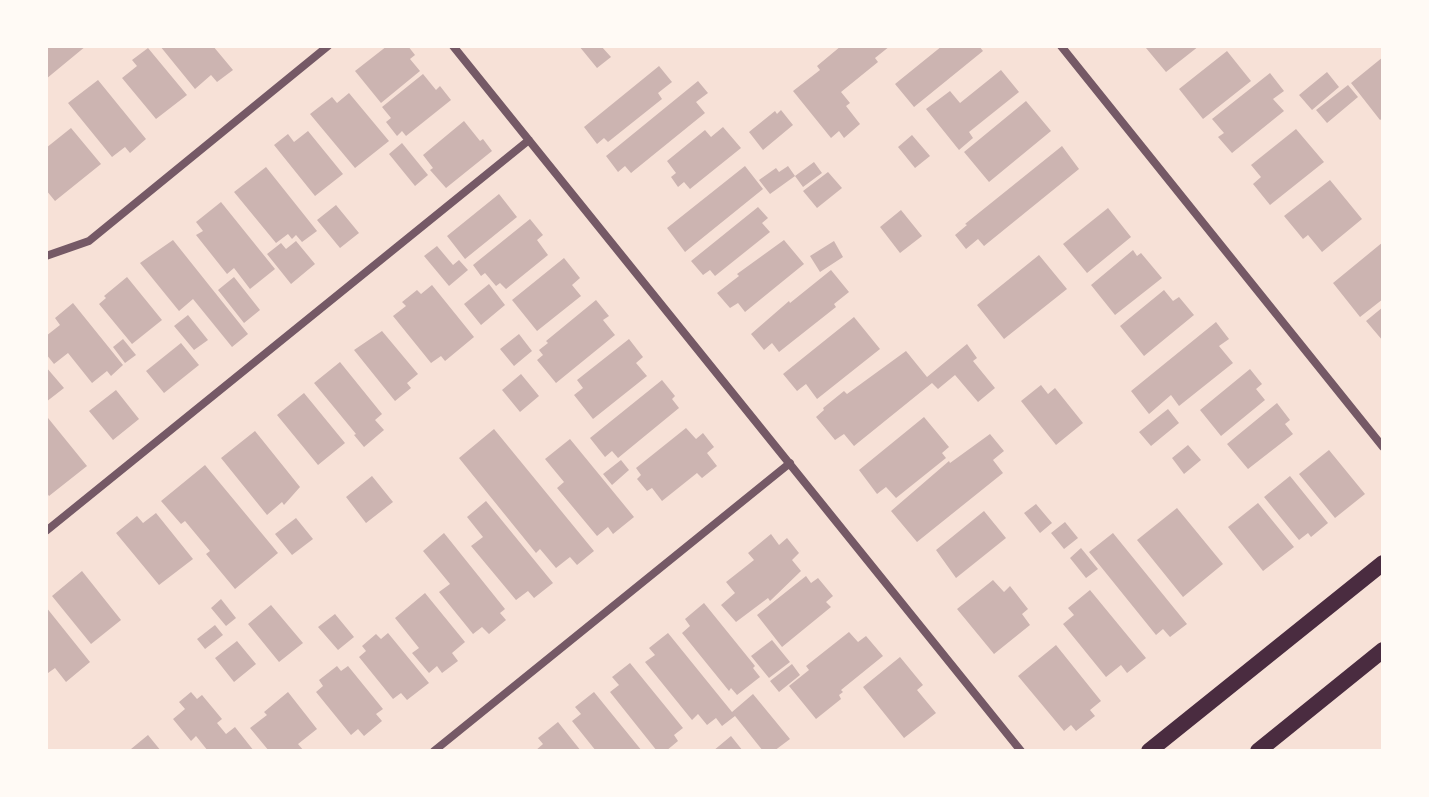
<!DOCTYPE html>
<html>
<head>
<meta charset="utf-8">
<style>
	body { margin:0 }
	#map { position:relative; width:1429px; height:797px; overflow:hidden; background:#f7e1d7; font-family:Cabin,sans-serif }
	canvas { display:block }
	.frame { position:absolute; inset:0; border:48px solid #fffaf5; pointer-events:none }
</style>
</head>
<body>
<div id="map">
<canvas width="1429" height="797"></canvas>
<div class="frame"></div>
</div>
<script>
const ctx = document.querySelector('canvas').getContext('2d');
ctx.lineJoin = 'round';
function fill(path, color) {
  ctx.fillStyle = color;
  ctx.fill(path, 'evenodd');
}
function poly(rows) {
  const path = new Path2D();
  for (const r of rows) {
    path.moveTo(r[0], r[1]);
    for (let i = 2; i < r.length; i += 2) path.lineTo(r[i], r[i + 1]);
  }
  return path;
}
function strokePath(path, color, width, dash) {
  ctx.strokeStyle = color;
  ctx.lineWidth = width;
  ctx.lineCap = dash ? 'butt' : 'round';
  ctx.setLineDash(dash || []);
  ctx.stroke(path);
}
fill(poly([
	[46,46,86,46,46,79],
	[160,46,213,46,233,70,217,82,211,75,195,89],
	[387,46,408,46,415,55,410,59,420,71,381,103,355,71],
	[579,46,601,46,611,57,597,68],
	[841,46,890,46,875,58,878,62,841,92,850,103,846,106,860,124,844,138,839,131,831,138,793,91,820,70,817,66],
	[942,46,979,46,983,51,914,107,895,84],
	[1148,46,1199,46,1166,72,1146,48],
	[148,48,187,95,156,119,122,78,137,66,132,60],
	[1227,51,1251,81,1203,119,1179,89],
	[1383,57,1383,118,1380,120,1351,83],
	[659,66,672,82,658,93,662,99,608,142,604,138,597,144,584,127],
	[1001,70,1019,92,969,132,973,138,959,150,926,109,950,91,960,103],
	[1327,72,1339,87,1312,110,1299,95],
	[1270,73,1284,91,1273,99,1284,111,1232,153,1218,137,1224,133,1212,119],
	[423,74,436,90,440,86,451,100,406,136,402,131,397,136,386,122,391,118,382,107],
	[98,80,146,139,130,153,125,147,112,157,68,103],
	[698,81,708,93,696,102,705,113,631,173,625,166,618,172,606,156],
	[1348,85,1358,97,1327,123,1316,110],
	[349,93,389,141,355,168,310,114,332,97,337,103],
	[1026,101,1051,131,989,182,964,152],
	[781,110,793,125,763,150,749,132,775,111,777,114],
	[464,121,480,141,483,139,492,151,446,188,430,170,433,168,423,155],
	[723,127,741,148,690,189,684,182,678,187,671,177,676,173,667,161,705,130,711,137],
	[71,128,101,164,55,201,46,190,46,148],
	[1296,129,1324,162,1270,205,1253,184,1261,177,1251,165],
	[308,131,343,174,315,196,274,145,288,134,294,142],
	[912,135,930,156,915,168,898,147],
	[402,143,428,175,415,186,389,154],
	[1062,146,1079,169,984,246,978,239,966,249,955,235,967,225,965,224],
	[814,162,822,173,803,187,795,176],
	[745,166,763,189,685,252,667,228],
	[788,166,795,176,770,194,759,180,776,168,779,172],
	[266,167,317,231,302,242,296,235,292,239,288,234,276,243,234,192],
	[828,172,842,188,817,208,803,191],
	[1330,180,1362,219,1322,252,1308,235,1303,239,1284,216],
	[499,194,517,217,465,259,447,236],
	[221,202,275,269,250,289,234,268,227,274,196,235,203,231,196,222],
	[336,205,359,233,340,248,317,220],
	[758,207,768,218,762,223,770,232,715,276,710,270,703,275,691,261],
	[1108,208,1131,237,1087,273,1063,244],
	[901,210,922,236,900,253,880,227],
	[530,219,543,235,537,240,548,255,506,289,500,283,496,286,485,273,481,276,473,265],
	[173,240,248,334,232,347,193,299,179,311,140,263],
	[784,240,804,264,745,312,738,303,730,308,717,293,739,276,737,274],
	[296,241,315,264,291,284,267,254,281,243,286,249],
	[834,241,843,257,820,272,810,256],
	[1383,242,1383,299,1360,317,1333,283],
	[437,246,453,265,459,260,468,270,449,286,424,256],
	[1133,250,1137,256,1141,253,1162,278,1115,315,1091,285],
	[1039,255,1067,289,1004,339,977,305],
	[564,258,580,278,572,285,581,296,537,331,512,300],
	[831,270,849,292,834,304,836,307,779,352,772,343,764,350,751,334,789,301,790,303],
	[127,277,162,320,132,344,99,304,106,298,104,296],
	[234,277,260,310,244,323,218,290],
	[489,284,505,305,481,325,464,304],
	[432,285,474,337,445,361,441,356,431,363,393,316,406,306,402,302,417,290,421,294],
	[1164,290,1173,301,1179,297,1194,315,1144,356,1120,326],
	[596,300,609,316,603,320,615,335,556,383,537,360,543,355,539,350,548,343,546,341],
	[73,303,123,365,111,376,107,371,92,383,68,353,54,364,46,354,46,336,60,325,55,318],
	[1383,307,1383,341,1366,321],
	[188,315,208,340,194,350,174,326],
	[854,317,880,349,817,399,806,384,797,391,783,374],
	[1216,322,1229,339,1219,346,1233,363,1179,406,1171,395,1149,414,1131,391],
	[382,331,418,374,407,383,411,388,395,401,354,350],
	[519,334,532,351,514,366,500,349],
	[123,339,136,355,125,363,113,347],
	[629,339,643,357,636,363,647,376,593,419,574,395,583,388,577,380],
	[181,343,199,365,164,393,146,371],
	[967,344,977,358,973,361,995,388,978,402,955,375,938,389,932,383,854,446,844,434,835,440,816,417,824,410,823,408,844,391,847,394,906,351,927,377],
	[340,362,382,414,375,420,384,430,364,447,354,435,356,434,314,383],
	[46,367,64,388,46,402],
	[1250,369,1262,384,1256,389,1265,400,1221,436,1200,410],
	[521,374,539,396,520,412,502,390],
	[662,380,675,396,672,399,679,408,618,458,612,451,605,457,590,438],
	[1041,385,1048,394,1055,388,1083,423,1056,445,1021,401],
	[116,390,139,419,113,440,89,411],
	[304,393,345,443,318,465,277,415],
	[1277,403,1290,420,1285,424,1293,434,1248,469,1227,444],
	[1168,409,1179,423,1151,446,1139,432],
	[924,417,949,447,942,453,946,458,896,498,886,487,877,494,859,470],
	[48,418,87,466,49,496,46,492,46,420],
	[686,428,696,439,703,433,714,447,707,453,717,466,702,478,697,473,662,501,652,488,647,491,637,479,641,475,636,468],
	[494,429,594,551,577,565,570,557,556,568,540,549,536,553,459,458],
	[255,431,300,487,284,505,282,502,267,515,221,458],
	[990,434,1004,451,993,460,1003,473,917,542,891,511,949,461,950,463],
	[570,439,634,517,613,534,608,527,597,536,557,488,564,482,545,459],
	[1188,445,1201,460,1184,474,1172,458],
	[1329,450,1365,494,1335,518,1299,474],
	[621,460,629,470,612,485,603,474],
	[205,465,278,553,235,589,206,554,210,551,185,521,181,524,161,501],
	[372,476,393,502,366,523,346,497],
	[1290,476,1328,523,1311,537,1308,533,1299,540,1264,497],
	[486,501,553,583,534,598,528,591,516,600,471,546,483,537,467,517],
	[1258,503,1294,547,1263,571,1228,527],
	[1036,504,1052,523,1040,533,1024,513],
	[1177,508,1223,564,1183,597,1137,540],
	[984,511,1006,538,956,578,936,550],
	[156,513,193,559,159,585,116,533,137,516,143,523],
	[296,518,313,539,292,555,275,534],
	[1065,522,1078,538,1064,549,1051,533],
	[444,533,505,609,500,613,506,620,489,634,482,627,473,634,439,592,450,584,423,551],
	[1113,533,1187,624,1170,637,1163,629,1156,635,1089,552],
	[771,534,779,545,787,538,799,553,792,560,801,571,770,601,768,598,736,622,721,605,735,593,726,582,754,560,748,553],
	[1081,548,1098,569,1086,578,1070,558],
	[82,571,121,620,91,644,52,596],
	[806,576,811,583,818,578,833,596,826,602,831,607,782,647,757,615],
	[993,580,1004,592,1010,586,1028,609,1022,614,1030,625,994,654,957,609],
	[1090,590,1146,658,1127,673,1121,665,1106,677,1063,624,1074,615,1068,608],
	[425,593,465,642,452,653,458,661,442,673,437,666,429,673,412,653,419,648,395,618],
	[221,599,236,618,226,626,211,608],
	[704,603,755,666,753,668,760,677,737,695,731,688,729,691,682,633,690,626,685,619],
	[271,605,303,643,279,662,248,624],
	[46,607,90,662,66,682,55,668,48,673,46,671],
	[335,614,354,637,338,650,318,627],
	[215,625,223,635,205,649,197,639],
	[849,632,858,642,866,636,883,656,841,690,843,692,839,695,841,699,816,719,789,686,809,670,806,666],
	[388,633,429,683,407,700,401,693,393,699,359,657,366,651,362,646,376,634,381,639],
	[668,633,732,712,753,694,790,739,774,751,763,751,735,716,722,726,716,718,707,725,698,714,692,720,645,662,655,655,649,648],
	[772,640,790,662,769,678,751,656],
	[237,641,256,664,234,682,215,658],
	[1056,645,1101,701,1090,710,1095,716,1076,731,1071,725,1064,731,1018,676],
	[900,657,923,685,917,690,936,713,904,738,863,687],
	[630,663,683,728,674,735,678,741,666,751,657,751,610,692,619,685,612,677],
	[792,664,800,675,779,692,770,681],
	[337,666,341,671,348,666,383,709,376,714,382,721,364,736,358,729,351,735,316,692,323,686,319,680],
	[191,692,197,699,202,695,222,719,217,723,226,734,235,727,254,751,214,751,212,749,208,751,196,736,191,741,173,719,185,709,179,702],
	[288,692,317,729,298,744,304,751,269,751,250,728,267,715,264,712],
	[594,692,642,751,596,751,572,721,581,714,575,707],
	[558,722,581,751,535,751,543,744,538,738],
	[148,735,161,751,133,751,131,749],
	[731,736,743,751,713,751]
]), '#ccb4b1');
strokePath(poly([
	[453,46,1021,751],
	[1061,46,1383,447],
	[46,256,89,241,328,46],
	[46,531,529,140],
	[434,751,790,463]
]), '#755966', 8);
strokePath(poly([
	[1149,751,1383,563],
	[1258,751,1383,650]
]), '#4a2c40', 16);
</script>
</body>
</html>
